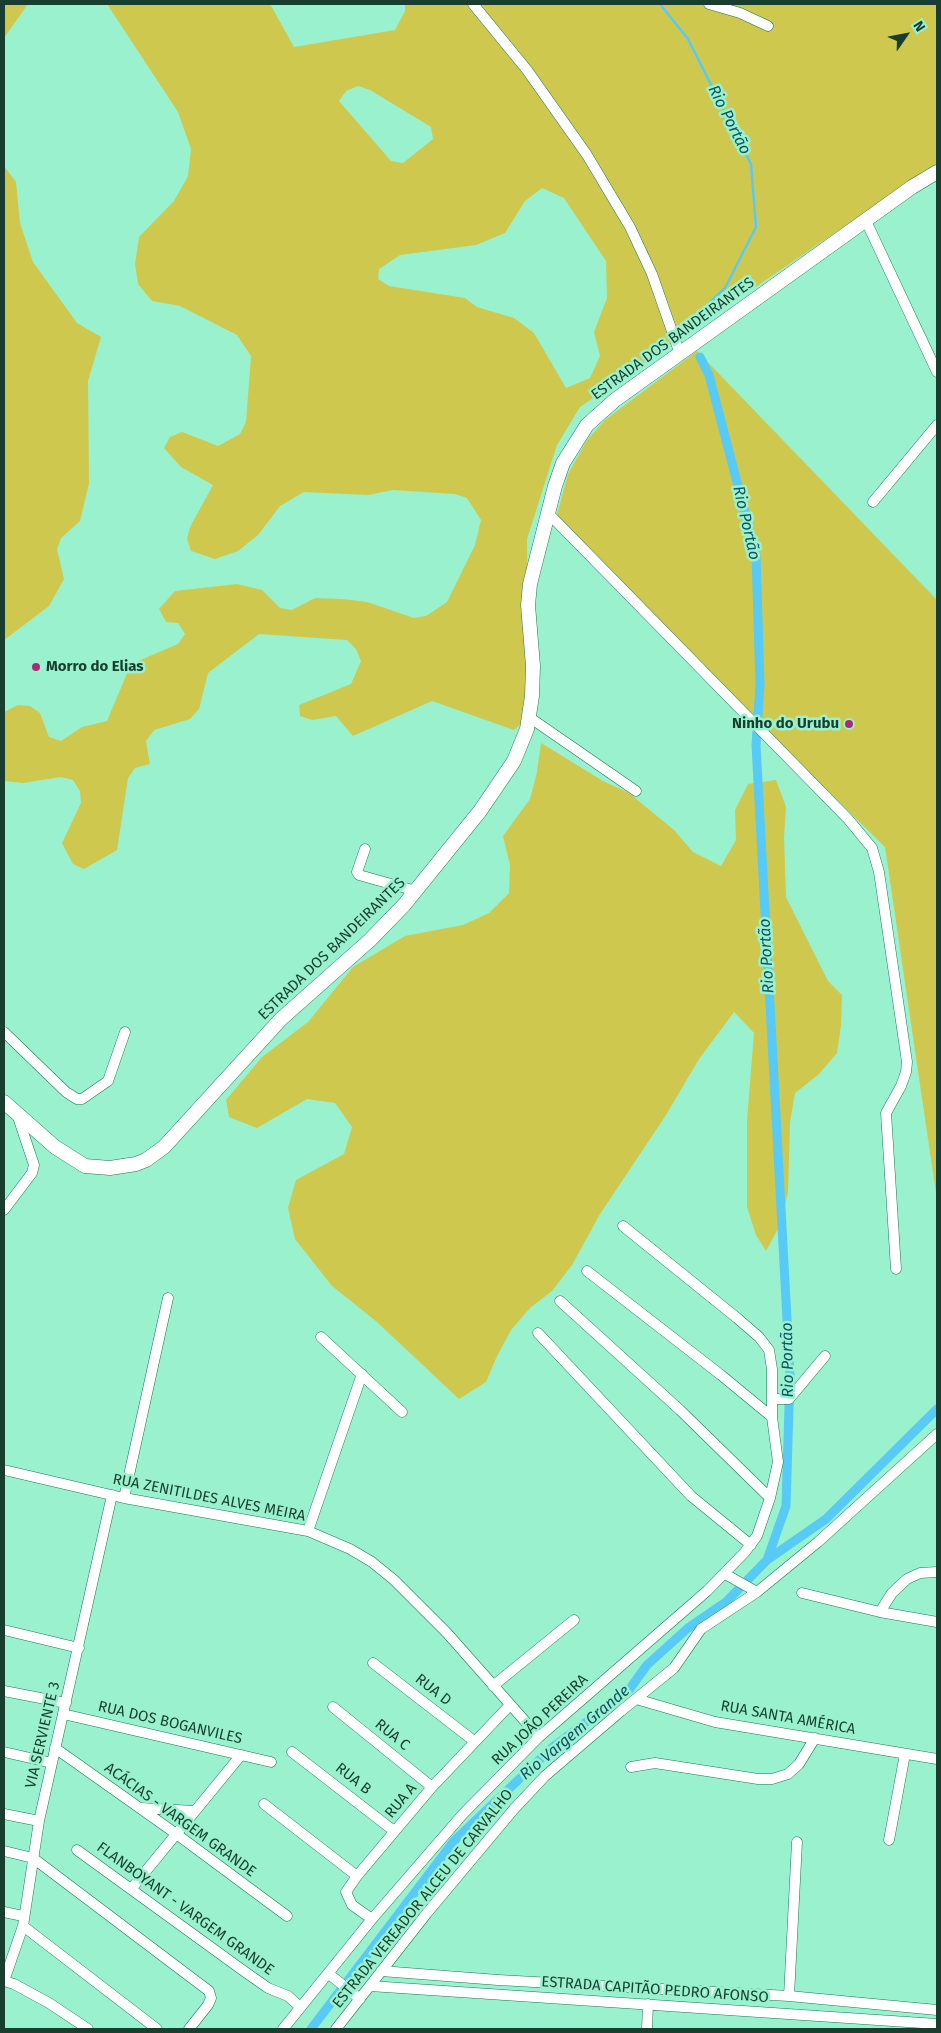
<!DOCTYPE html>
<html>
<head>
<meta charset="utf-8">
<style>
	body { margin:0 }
	#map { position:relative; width:941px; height:2033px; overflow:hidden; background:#99f2cd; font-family:"Fira Sans",sans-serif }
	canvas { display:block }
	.frame { position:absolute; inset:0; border:5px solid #193e30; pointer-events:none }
	.north { position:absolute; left:881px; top:10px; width:50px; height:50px; -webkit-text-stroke:4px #99f2cd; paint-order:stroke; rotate:57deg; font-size:14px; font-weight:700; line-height:20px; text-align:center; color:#193e30 }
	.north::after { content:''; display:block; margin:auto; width:18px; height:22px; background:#193e30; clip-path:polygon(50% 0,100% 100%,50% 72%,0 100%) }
</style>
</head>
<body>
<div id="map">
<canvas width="941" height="2033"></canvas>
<div class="frame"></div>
<div class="north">N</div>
</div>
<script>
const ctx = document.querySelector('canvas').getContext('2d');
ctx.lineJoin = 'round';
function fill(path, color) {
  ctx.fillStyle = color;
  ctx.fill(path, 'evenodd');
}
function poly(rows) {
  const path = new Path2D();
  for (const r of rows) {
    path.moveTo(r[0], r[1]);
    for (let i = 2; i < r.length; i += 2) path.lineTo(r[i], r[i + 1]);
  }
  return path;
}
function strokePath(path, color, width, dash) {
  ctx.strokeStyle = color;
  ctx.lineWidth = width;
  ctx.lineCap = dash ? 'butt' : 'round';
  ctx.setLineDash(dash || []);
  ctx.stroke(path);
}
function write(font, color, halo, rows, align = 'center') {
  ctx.font = font + ' "Fira Sans",sans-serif';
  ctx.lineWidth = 5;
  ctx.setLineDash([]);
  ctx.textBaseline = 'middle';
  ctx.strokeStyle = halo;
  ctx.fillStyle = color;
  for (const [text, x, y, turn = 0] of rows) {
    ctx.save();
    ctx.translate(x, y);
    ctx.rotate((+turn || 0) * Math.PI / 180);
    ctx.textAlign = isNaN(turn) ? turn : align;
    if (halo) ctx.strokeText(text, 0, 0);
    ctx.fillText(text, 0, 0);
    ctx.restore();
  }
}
fill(poly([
	[4,4,28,4,4,38],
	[107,4,270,4,294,47,395,30,405,11,405,4,937,4,937,169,880,202,580,407,557,445,527,539,528,702,525,721,514,730,432,701,353,736,336,716,312,720,300,716,299,705,351,684,361,661,356,649,347,640,259,634,208,673,199,709,190,719,154,730,146,741,150,764,135,768,128,778,117,850,84,869,73,864,62,843,81,803,80,791,73,780,61,777,23,783,4,781,4,712,18,705,30,706,40,713,49,737,61,741,82,727,107,721,131,664,178,644,185,634,178,623,166,622,159,609,175,591,237,584,262,590,280,608,292,610,315,598,342,599,367,602,414,618,426,616,447,602,475,545,481,520,467,498,455,494,393,490,368,495,304,492,280,506,258,535,238,551,215,559,191,551,187,539,190,527,213,485,181,467,164,448,170,437,182,432,218,446,240,434,246,422,251,356,237,335,180,306,152,301,138,284,135,264,139,237,174,201,188,176,191,149,178,112],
	[358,86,370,90,431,127,433,139,403,163,391,161,339,101,346,91],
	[542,188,564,198,606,261,607,298,594,332,600,356,590,378,566,388,534,333,514,318,477,307,465,298,389,286,378,279,379,269,400,255,476,245,505,233,525,201],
	[4,166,16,182,20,223,33,262,77,323,101,337,88,381,89,483,80,521,61,538,57,549,64,579,49,606,4,640],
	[697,351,937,600,937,1200,885,847,555,522,568,474,587,440,605,420],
	[541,743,603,781,629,793,674,830,693,852,721,866,736,840,735,810,748,784,776,780,786,807,784,837,786,897,828,981,842,995,841,1025,837,1053,818,1075,795,1093,790,1122,788,1192,781,1223,766,1251,756,1235,747,1207,747,1120,754,1033,734,1012,699,1059,666,1115,600,1214,572,1265,552,1291,530,1308,511,1330,497,1356,486,1382,459,1399,377,1322,332,1286,295,1239,288,1208,296,1180,344,1154,352,1127,335,1103,307,1099,257,1128,229,1117,226,1100,262,1057,308,1022,353,967,405,936,463,925,489,913,509,893,510,865,503,836,530,799,537,772]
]), '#cfc84e');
strokePath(poly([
	[660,4,688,39,751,164,756,227,725,288,704,308,698,323]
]), '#57caf5', 2.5);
strokePath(poly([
	[700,357,709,375,756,555,760,685,756,745,790,1375,786,1506,767,1560],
	[311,2029,454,1841,554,1746,629,1690,647,1665,688,1628,726,1602,767,1560,826,1519,937,1409]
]), '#57caf5', 9);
const street = poly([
	[473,4,527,70,587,155,630,227,652,274,680,354],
	[709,4,740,13,768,26],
	[866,221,937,372],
	[873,502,937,425],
	[547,512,848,819,872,848,879,872,907,1062,906,1072,901,1086,886,1113,896,1269],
	[529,717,636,791],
	[365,849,357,872,359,875,416,891],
	[4,1032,66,1092,77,1099,82,1099,108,1081,125,1032],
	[4,1210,32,1173,34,1165,17,1114],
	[587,1271,721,1375,772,1417],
	[560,1301,680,1410,770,1498],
	[538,1333,691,1496,751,1545],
	[321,1337,402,1412],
	[772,1399,789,1399,825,1356],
	[4,1470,124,1498,308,1531,350,1549,372,1562,394,1580,447,1633,539,1737],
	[124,1498,168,1298],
	[308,1531,362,1374],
	[725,1574,757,1592],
	[802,1593,880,1612,937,1622],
	[880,1612,892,1593,907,1579,920,1573,937,1572],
	[4,1630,79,1648],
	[373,1663,474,1741],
	[493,1686,574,1620],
	[4,1691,66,1703],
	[636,1699,715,1722,937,1759],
	[333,1707,432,1787],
	[63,1714,271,1762],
	[55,1748,175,1833,287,1916],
	[4,1752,52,1763],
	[292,1752,394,1831],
	[631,1767,655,1763,758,1779,772,1779,788,1774,799,1764,815,1738],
	[264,1804,357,1876],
	[141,1808,194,1811],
	[4,1814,39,1821],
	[889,1840,905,1754],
	[77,1850,241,1969,268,1988,288,1996,300,2007],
	[4,1851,33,1858,209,1991,211,1998,208,2005,189,2029],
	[132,1888,241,1755],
	[4,1912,23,1916],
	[372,1919,352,1905,346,1892,357,1876,432,1787,510,1705],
	[23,1926,157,2029],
	[381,1971,498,1980,789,1996,937,2010],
	[329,1974,360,1999],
	[4,1981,23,1926,39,1821,112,1495],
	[4,1981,14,1984,49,2003,88,2029],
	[370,1986,937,2024],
	[789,1996,797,1842],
	[283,2029,372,1919,463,1814,539,1737,707,1591,745,1552,757,1536,770,1498,778,1462,772,1417,772,1369,769,1350,759,1337,737,1318,623,1226],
	[336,2029,427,1913,514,1809,545,1776,621,1711,674,1668,701,1629,757,1592,818,1542,937,1434],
	[647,2029,648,2004]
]);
const secondary = poly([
	[4,1102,55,1147,85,1166,110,1168,136,1164,146,1160,164,1147,281,1019,370,940,404,905,480,811,514,761,527,729,532,696,533,666,528,605,530,584,555,486,563,463,587,425,615,400,912,187,937,172]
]);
strokePath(street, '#17795a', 11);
strokePath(secondary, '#17795a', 15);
strokePath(street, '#fff', 10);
strokePath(secondary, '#fff', 14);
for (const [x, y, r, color] of [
	[36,667,5,"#a92c7c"],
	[849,724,5,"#a92c7c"]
]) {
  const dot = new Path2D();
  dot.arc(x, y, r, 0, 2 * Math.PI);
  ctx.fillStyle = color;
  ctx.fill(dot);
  strokePath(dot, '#99f2cd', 2);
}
write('15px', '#193e30', '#99f2cd', [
	["ESTRADA DOS BANDEIRANTES",673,339,-36],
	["ESTRADA DOS BANDEIRANTES",332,949,-44],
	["RUA ZENITILDES ALVES MEIRA",209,1498,11],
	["RUA D",433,1690,38],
	["RUA SANTA AMÉRICA",788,1718,10],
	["RUA JOÃO PEREIRA",540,1720,-43],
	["RUA DOS BOGANVILES",170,1723,13],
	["VIA SERVIENTE 3",43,1735,-77],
	["RUA C",392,1735,39],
	["RUA B",353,1779,38],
	["RUA A",401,1801,-50],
	["ACÁCIAS - VARGEM GRANDE",180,1820,36],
	["ESTRADA VEREADOR ALCEU DE CARVALHO",423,1899,-51],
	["FLANBOYANT - VARGEM GRANDE",185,1909,36],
	["ESTRADA CAPITÃO PEDRO AFONSO",655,1990,4]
]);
write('bold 15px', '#193e30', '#99f2cd', [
	["Morro do Elias",46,667],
	["Ninho do Urubu",839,724,"right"]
], 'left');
write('italic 16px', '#105268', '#99f2cd', [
	["Rio Portão",729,120,63],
	["Rio Portão",746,523,77],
	["Rio Portão",767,956,-93],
	["Rio Portão",788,1360,-91],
	["Rio Vargem Grande",575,1733,-40]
]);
</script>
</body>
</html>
